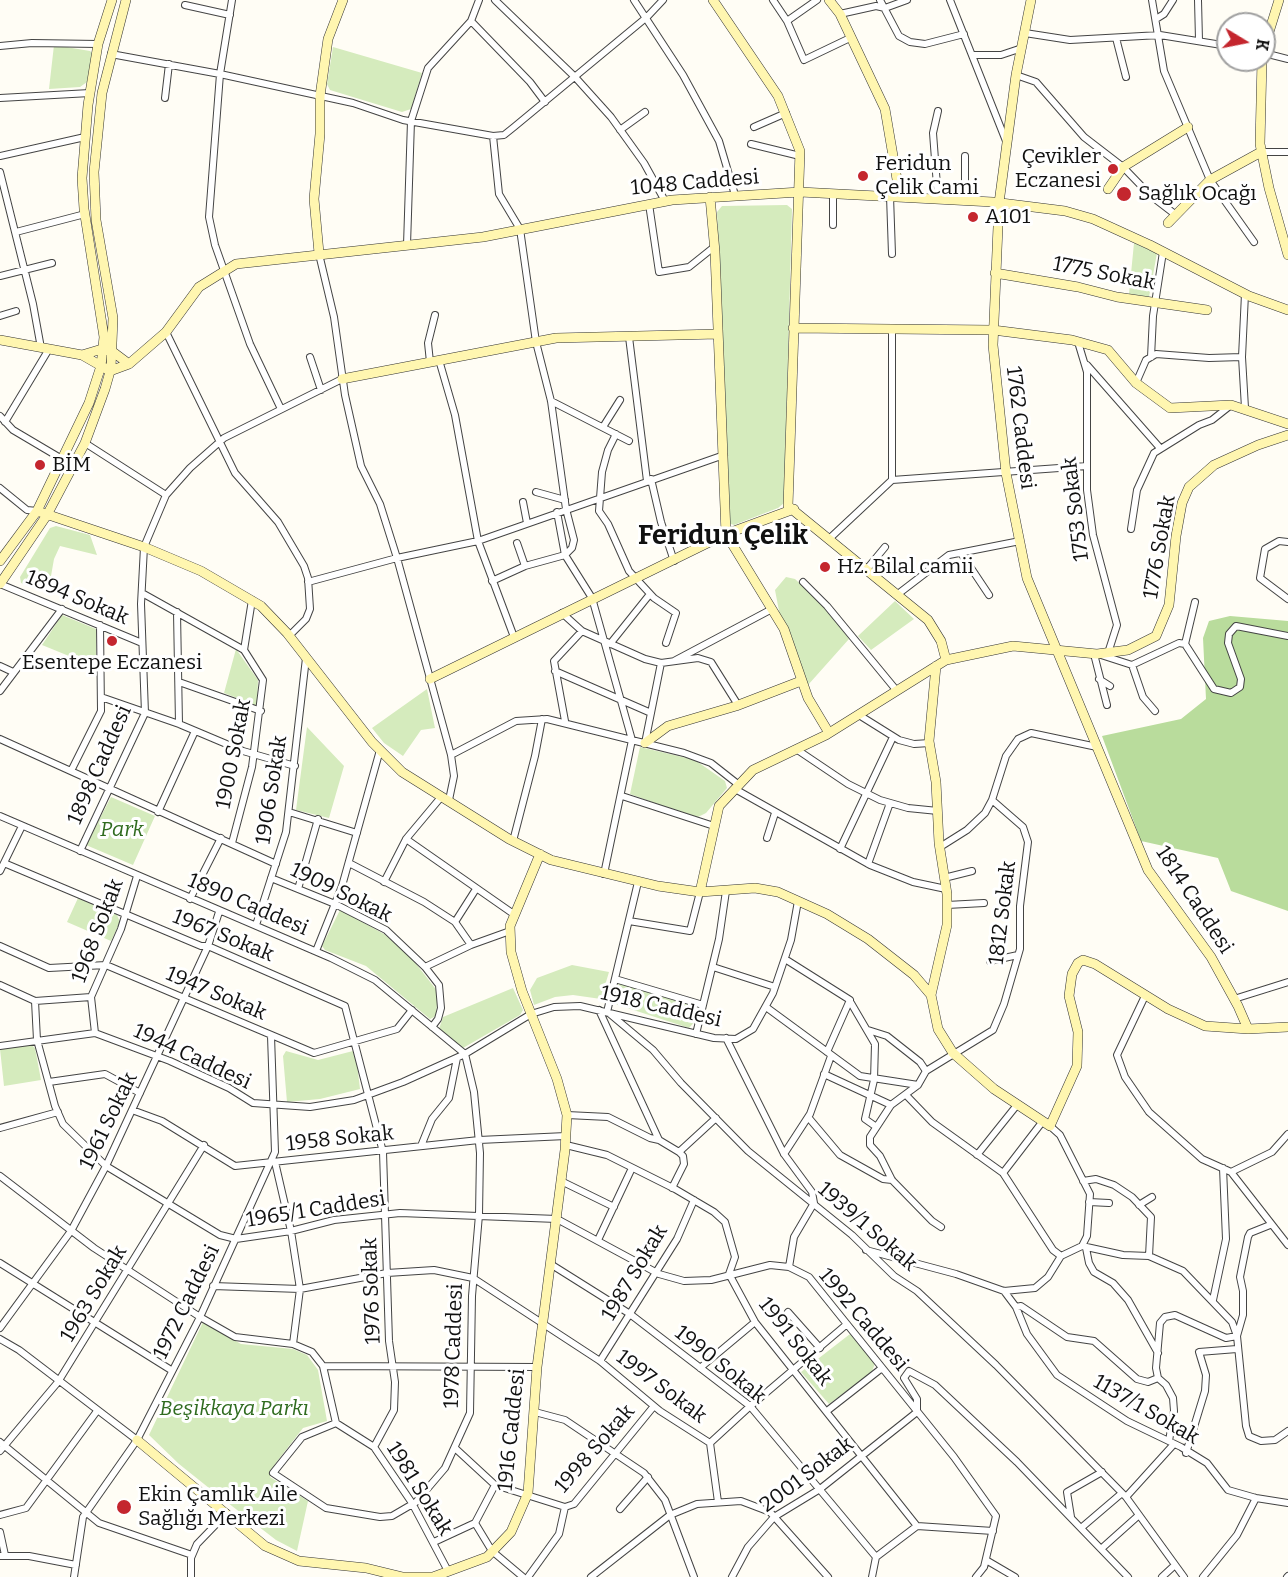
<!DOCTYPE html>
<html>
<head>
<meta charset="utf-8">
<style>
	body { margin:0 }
	#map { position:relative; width:1288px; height:1577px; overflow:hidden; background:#fffdf5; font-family:Bitter,serif }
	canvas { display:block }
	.north { position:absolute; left:1216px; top:12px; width:60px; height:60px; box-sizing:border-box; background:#fff; border:2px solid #a0a0a0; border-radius:50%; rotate:100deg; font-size:16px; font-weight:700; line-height:24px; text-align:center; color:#111 }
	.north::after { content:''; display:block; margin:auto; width:21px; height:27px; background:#c4262e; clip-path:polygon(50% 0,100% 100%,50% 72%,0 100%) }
</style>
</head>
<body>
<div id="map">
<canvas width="1288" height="1577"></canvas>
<div class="north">K</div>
</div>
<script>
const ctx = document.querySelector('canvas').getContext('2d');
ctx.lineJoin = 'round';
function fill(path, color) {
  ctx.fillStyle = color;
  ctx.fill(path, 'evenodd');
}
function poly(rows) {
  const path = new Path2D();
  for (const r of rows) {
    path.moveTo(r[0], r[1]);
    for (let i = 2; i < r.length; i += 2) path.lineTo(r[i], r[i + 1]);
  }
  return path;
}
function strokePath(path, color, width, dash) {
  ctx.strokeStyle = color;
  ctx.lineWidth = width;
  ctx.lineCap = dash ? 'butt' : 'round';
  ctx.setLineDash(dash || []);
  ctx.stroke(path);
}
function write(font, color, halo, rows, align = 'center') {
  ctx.font = font + ' Bitter,serif';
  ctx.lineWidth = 6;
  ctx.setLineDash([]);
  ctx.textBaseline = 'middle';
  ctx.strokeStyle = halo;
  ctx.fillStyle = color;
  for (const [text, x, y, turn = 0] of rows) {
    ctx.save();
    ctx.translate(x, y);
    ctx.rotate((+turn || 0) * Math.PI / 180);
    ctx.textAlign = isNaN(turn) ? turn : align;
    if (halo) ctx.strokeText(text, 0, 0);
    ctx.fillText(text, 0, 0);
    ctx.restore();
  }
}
fill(poly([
	[54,45,90,51,93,54,87,82,80,87,49,89],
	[333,47,422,73,411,109,402,112,330,90,327,84],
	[787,205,792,209,784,503,778,508,734,525,728,523,717,212,722,206],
	[1134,243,1157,253,1149,297,1129,294],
	[56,526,90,535,97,555,60,546,54,559,48,593,21,583,20,577,50,528],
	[786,577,795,579,825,607,849,639,808,685,800,670,779,611,775,590],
	[895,601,914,619,871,650,858,636],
	[62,615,96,629,96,667,42,645],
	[236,649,258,680,257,706,224,693],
	[427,689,435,728,421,730,403,756,384,743,372,728],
	[307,727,344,766,329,818,296,810],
	[640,747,695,760,725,781,727,788,706,813,696,818,630,794],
	[111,797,155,816,133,865,86,845],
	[78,898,117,915,120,922,111,941,67,922],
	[340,910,384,934,410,956,438,992,436,1016,430,1019,366,966,325,950,322,946],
	[572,965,609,972,601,999,573,995,555,997,534,1005,530,990,537,978],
	[621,983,692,1006,699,1012,698,1018,689,1028,615,1004,613,1000,617,985],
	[513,988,523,1010,520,1015,463,1048,439,1029,443,1017],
	[31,1045,35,1048,41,1080,4,1086,0,1049],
	[286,1051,318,1060,353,1051,356,1055,360,1089,320,1099,287,1102,283,1056],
	[203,1322,241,1344,293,1349,307,1355,318,1370,327,1421,303,1428,275,1464,270,1477,308,1501,297,1551,276,1540,219,1496,179,1464,149,1435],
	[850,1334,875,1363,872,1372,829,1404,801,1372]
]), '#d5ebbd');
fill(poly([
	[1230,616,1288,621,1288,911,1231,891,1218,858,1141,841,1102,736,1181,719,1206,699,1203,638,1209,621]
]), '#b9dc9c');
const street = poly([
	[232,0,220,74,209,217,215,245,250,344,281,409],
	[495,0,575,77,611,117,644,163,665,201],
	[634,0,683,75,719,141,735,195],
	[773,0,787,21,804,60,850,38],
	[880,0,899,36,910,42,925,44,964,34],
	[950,0,1006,141],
	[1152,0,1164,71,1210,180,1254,242],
	[1198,0,1199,40],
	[185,5,230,15],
	[840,14,876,6,885,8,907,0],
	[1156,19,1164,14,1173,0],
	[471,21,530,82,545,102],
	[787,21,817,0],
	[1025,33,1070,40,1160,35,1228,46],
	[1116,38,1126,77],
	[0,46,32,43,98,44],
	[1264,53,1288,59],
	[111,54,220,74,353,103,403,120,493,136,504,135,514,127,647,17,663,0],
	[973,55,1001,55,1022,48],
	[1016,75,1036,82,1084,137,1123,167,1150,195,1176,215],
	[0,98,90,93],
	[165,98,169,64],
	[938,111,933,133,938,199],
	[754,127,786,113],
	[620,130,645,112],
	[751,144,800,156],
	[1261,152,1288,152],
	[0,156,85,137],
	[965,156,965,201],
	[0,172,33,304,41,348],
	[833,193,833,225],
	[890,196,892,254],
	[649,204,659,272,689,267,714,247],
	[16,232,85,214],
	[407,245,411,121,428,68,471,21,479,0],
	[319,254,334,317,345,395,361,466,380,504,397,558,451,755,454,776,449,800],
	[0,276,52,263],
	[1245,294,1242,357,1245,408],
	[0,316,16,311],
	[166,332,235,473,278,522,304,566,308,578,310,609,306,619,289,636],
	[629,337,647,481],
	[1078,342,1087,372,1087,490,1093,535,1117,625,1108,653],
	[310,357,321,390],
	[1151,357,1153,316,1163,252],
	[439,360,455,415,478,541,514,637],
	[430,362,428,343,435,315],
	[1087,365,1160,448],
	[1136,383,1146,360,1156,354,1209,358,1242,357],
	[551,401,629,441],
	[0,416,13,430,62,459],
	[5,422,49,349],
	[603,427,620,400],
	[616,434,608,450,602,472,599,511,608,524,629,571,654,598,676,613,666,643],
	[85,443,166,495],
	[651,479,661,522,674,561],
	[892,480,892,329],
	[0,488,27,510,37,511],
	[536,492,565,500],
	[523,502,527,523],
	[557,512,565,555,592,598,632,740,604,874],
	[1131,529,1137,490,1154,453,1199,425,1212,420,1231,405],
	[829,539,892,480,1087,466],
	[1288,542,1279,541,1265,549,1260,578,1288,599],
	[517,543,525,566],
	[961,553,989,595],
	[866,570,885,547],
	[492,581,525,566,565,555,572,548,574,540,566,509,551,401,536,342,520,229,499,194,493,136],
	[308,582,397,558,478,541,724,455],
	[803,582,827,606,897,691],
	[0,584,142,643],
	[142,593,244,650,263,680,252,767,232,843],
	[898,594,949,555,1020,541],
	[177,612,179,724],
	[562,613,582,631,645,659,661,663,698,658,711,662,738,705],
	[610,644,650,594],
	[1185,644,1195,602],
	[244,650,252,600],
	[1094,654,1107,705],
	[1101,655,1132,665,1179,643,1185,644,1214,689,1231,693,1240,687,1241,679,1228,643,1229,634,1236,626,1288,636],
	[674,661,772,609],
	[1132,665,1143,697,1155,711],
	[0,666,13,672],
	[555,671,651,713],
	[1099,679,1110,686],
	[179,682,261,711],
	[0,691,62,609],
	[101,697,179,724,243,751,295,766],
	[859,715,899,740,914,744,930,743],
	[565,721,554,661,582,631],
	[0,739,276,864],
	[645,743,661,663],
	[796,749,848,784,880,800,908,808,938,811],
	[451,755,516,721,547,719,684,753,711,763,739,785],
	[72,769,101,711,100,625],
	[735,789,870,865,913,882,946,889],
	[622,796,714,826],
	[158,812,195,731],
	[289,812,357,833],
	[0,816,331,958,375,980,465,1054,474,1092,480,1153,479,1215,472,1296,470,1413,445,1468,416,1502,392,1516,380,1517,326,1508,273,1473,302,1437,336,1423],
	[767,838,775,813],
	[406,839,515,915],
	[513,841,535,756,542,719],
	[940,847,967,830,985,813,992,800,1006,756,1018,739,1031,733,1097,747],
	[840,849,893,737],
	[80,851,145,713,141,604,144,547,166,495,190,468,224,438,342,379],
	[4,863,201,946,208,946,345,1006,383,1152,389,1341,395,1382,394,1410,374,1447],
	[349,863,424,902,455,922,471,945],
	[868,864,890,803],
	[0,871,22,826],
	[271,878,335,904,386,930,425,967,439,985,441,1008,438,1019,432,1027],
	[944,878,972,871],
	[384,882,406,839,442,796],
	[298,889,318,819],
	[190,899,221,838],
	[947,905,984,903],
	[629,921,690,931,700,892],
	[455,922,476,889],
	[256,925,286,832,306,658],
	[0,946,49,968,106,965,314,1053,397,1029,412,1010],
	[316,951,342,886,380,750],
	[785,959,850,1000,827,1052],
	[990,961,1018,955],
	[425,967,471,945,510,931],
	[713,967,775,987],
	[615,979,703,1005],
	[0,985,35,1001,91,997],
	[1145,996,1117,1055,1125,1077,1149,1112,1202,1159,1231,1172,1272,1152,1288,1134],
	[1234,999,1288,982],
	[35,1001,37,1040,55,1106,63,1124,106,1166,220,1235,236,1239,291,1231,334,1220,400,1213,557,1219,659,1274,684,1281,711,1280,770,1265,789,1267,809,1277,954,1457,996,1516,984,1567,976,1577],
	[851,1003,875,1044,874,1080,865,1119,875,1126],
	[766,1007,860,1076,918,1085],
	[599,1010,659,1140],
	[607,1012,638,882],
	[610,1014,653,1050,681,1083,748,1151,852,1235,894,1276,917,1291,996,1365,1126,1497,1184,1577],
	[868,1030,887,1036,920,1062,926,1071],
	[95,1033,91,997,121,929,137,876],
	[696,1034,719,939,726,891],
	[726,1038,784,1154,812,1192,814,1203,794,1237,789,1267],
	[0,1046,95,1033,170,1061,229,1088,253,1103,310,1107,354,1100,403,1082,465,1054,531,1014,554,1007,580,1006,714,1038,736,1039,753,1029,773,993,791,940,798,901],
	[824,1074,891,1105],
	[49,1082,105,1074,140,1093],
	[906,1095,932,1122,1003,1173,1053,1250,1061,1256],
	[132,1110,162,1121,235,1166,479,1140,566,1136],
	[567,1115,608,1117,650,1138,659,1140,679,1152,683,1156,684,1164,672,1188],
	[808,1117,840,1155,883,1179,892,1180],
	[0,1128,58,1112],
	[566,1145,607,1155,675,1189,714,1212,725,1222,735,1257,729,1274,755,1322,917,1526],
	[421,1146,432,1119,449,1098,457,1058],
	[679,1152,716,1118],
	[784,1154,810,1114,831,1056],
	[977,1155,1017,1105],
	[275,1162,291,1231,300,1289,293,1344],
	[1231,1172,1288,1245],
	[1003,1173,1043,1121],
	[0,1176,94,1248,200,1317,235,1337,293,1344,312,1352,323,1366,336,1423,374,1447,412,1503,448,1571],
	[561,1181,614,1207],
	[1083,1181,1096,1179,1114,1185,1132,1197,1151,1217,1149,1256],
	[1089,1202,1109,1203],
	[1139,1205,1152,1197],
	[941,1227,932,1221,892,1180,880,1156,870,1145,870,1137,891,1105,918,1085,926,1071,993,1030,1004,1004,1020,949,1020,906,1028,842,1023,827,992,800],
	[598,1240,632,1168],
	[1082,1246,1123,1255,1149,1256,1183,1271,1232,1322,1237,1336,1246,1426,1249,1436,1261,1441,1275,1440,1288,1431],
	[1086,1248,1089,1263,1094,1272,1113,1283,1128,1300,1158,1353],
	[866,1250,956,1274,1004,1291,1035,1288,1048,1277,1061,1256,1082,1246,1087,1236,1090,1194,1060,1135,1050,1126],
	[0,1263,171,1370],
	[552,1265,630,1314,750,1406,876,1557],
	[213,1286,300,1289,387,1273,434,1270,473,1278,600,1361,660,1411,710,1443,718,1502],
	[1004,1291,1016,1307,1021,1306,1067,1337,1094,1341,1137,1379,1148,1382,1158,1378],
	[1213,1300,1226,1239,1223,1168],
	[1016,1307,1027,1334,1057,1375,1127,1421,1181,1447,1207,1463,1228,1490,1256,1498,1288,1503],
	[788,1312,820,1348],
	[0,1328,71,1231,106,1166,208,946,219,912],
	[1237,1336,1243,1315,1243,1291,1240,1277,1248,1237,1250,1233,1270,1225],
	[0,1339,19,1350,137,1440],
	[600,1361,677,1239,694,1200],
	[323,1366,537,1367],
	[700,1368,755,1322],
	[827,1411,882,1368],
	[535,1412,565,1420,644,1473,665,1500,694,1577],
	[1169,1441,1174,1411,1173,1398,1166,1385,1158,1378,1156,1368,1160,1323,1165,1317,1175,1315,1226,1338,1237,1336],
	[0,1442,99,1523,192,1555],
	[710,1443,747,1409,847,1324],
	[456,1449,495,1485,565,1507],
	[0,1451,58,1382,204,1145],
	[1186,1453,1205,1391,1206,1375,1199,1352,1237,1349],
	[1126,1497,1174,1444],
	[565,1507,574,1504,654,1406],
	[620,1509,648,1477],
	[0,1515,26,1508,97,1411],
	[1071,1517,1067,1492,1102,1472],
	[475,1523,492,1551,523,1577],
	[1081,1528,1122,1493],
	[0,1532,5,1555],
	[434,1542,475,1523,495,1485],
	[1101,1549,1139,1515],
	[0,1556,29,1556,76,1565],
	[876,1557,917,1526,993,1531],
	[986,1560,1015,1577],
	[74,1577,83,1517,137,1440,200,1317,275,1152,271,1036],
	[191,1577,191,1558,197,1544,227,1513],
	[528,1577,559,1534,565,1507],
	[591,1577,670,1515,697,1504,741,1501,770,1512,828,1577],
	[732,1577,748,1547,774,1517,820,1489,917,1412,917,1399,904,1378,909,1371,935,1385,1017,1462,1128,1577],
	[872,1577,876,1557],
	[1162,1577,1175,1565],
	[1203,1577,1237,1535,1256,1498],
	[1287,1577,1288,1576]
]);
const secondary = poly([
	[713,0,778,96,800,151,788,506,928,620,941,641,946,660],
	[829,0,840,14,885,109,900,197],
	[1031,0,1016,75,999,203,993,345,1006,473,1027,578,1148,870,1211,957,1238,1006,1248,1029],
	[1264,48,1279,0],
	[1262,60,1260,144,1269,188,1288,255],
	[1108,189,1123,167,1188,127],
	[710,197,715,252,726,534,784,629,808,698,829,733],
	[1168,223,1210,180,1261,152],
	[319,253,314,199,320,134,320,96,328,39,343,0],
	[995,273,1078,287,1117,297,1207,310],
	[793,328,993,330,1072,340,1108,350,1136,383,1170,408,1231,405,1288,424],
	[0,340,82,355,110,371,129,364,166,332,199,287,236,264,483,237,672,200,800,192,993,202,1065,211,1093,219,1150,245,1249,296,1288,310],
	[82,355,102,349,113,352,129,364],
	[342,379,556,338,718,334],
	[37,511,144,547,201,571,261,606,287,633,372,742,402,772,509,839,551,860,658,886,700,892,755,888,778,892,827,914,868,939,914,975,931,995,938,1029,953,1053,994,1089,1050,1126,1077,1066,1078,1032,1069,996,1072,974,1078,963,1083,960,1095,964,1168,1009,1205,1026,1248,1029,1288,1027],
	[0,561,37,511,89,403,101,366,104,337,84,209,82,178,88,105,98,44,112,0],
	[0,584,47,515,85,443,105,389,111,368,113,318,96,220,94,172,102,93,126,0],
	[430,679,726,534,794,509],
	[645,743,668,726,736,706,801,681],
	[700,892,719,806,753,770,826,735,946,660,1013,646,1097,654,1128,650,1156,636,1169,605,1176,536,1182,503,1189,487,1214,465,1258,445,1288,435],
	[931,995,947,925,947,894,939,843,936,782,929,741,936,666],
	[137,1440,265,1546,299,1561,366,1568,403,1577,433,1577,487,1557,511,1532,528,1493,537,1367,565,1150,567,1115,557,1079,522,991,511,952,510,926,540,854]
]);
strokePath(street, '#444', 8);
strokePath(secondary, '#333', 10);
strokePath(street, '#fff', 6);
strokePath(secondary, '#fff6b0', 9);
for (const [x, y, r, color] of [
	[1113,169,6,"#c4262e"],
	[863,176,6,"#c4262e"],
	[1124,194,8,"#c4262e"],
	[973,217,6,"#c4262e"],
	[40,465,6,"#c4262e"],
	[825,567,6,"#c4262e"],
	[112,641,6,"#c4262e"],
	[124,1507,8,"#c4262e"]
]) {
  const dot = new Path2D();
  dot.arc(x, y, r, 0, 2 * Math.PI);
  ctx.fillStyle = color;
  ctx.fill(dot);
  strokePath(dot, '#fff', 2);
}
write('21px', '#111', '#fff', [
	["Çevikler",1101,157,"right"],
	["Eczanesi",1101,181,"right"],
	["Feridun",875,164],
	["Çelik Cami",875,188],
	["Sağlık Ocağı",1138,194],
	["A101",985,217],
	["BİM",52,465],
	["Hz. Bilal camii",837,567],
	["Esentepe Eczanesi",112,663,"center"],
	["Ekin Çamlık Aile",138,1495],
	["Sağlığı Merkezi",138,1519]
], 'left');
write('21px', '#111', '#fff', [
	["1048 Caddesi",695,183,-5],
	["1775 Sokak",1104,274,11],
	["1762 Caddesi",1020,428,83],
	["1753 Sokak",1076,509,-97],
	["1776 Sokak",1160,547,-80],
	["1894 Sokak",77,598,23],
	["1900 Sokak",234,754,-79],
	["1898 Caddesi",100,765,-66],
	["1906 Sokak",272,790,-81],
	["1909 Sokak",341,893,26],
	["1814 Caddesi",1194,900,57],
	["1890 Caddesi",248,905,23],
	["1812 Sokak",1003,913,-83],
	["1968 Sokak",98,931,-69],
	["1967 Sokak",223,936,22],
	["1947 Sokak",216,994,23],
	["1918 Caddesi",661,1007,13],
	["1944 Caddesi",192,1057,25],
	["1961 Sokak",109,1121,-64],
	["1958 Sokak",340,1139,-6],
	["1965/1 Caddesi",316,1210,-9],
	["1939/1 Sokak",867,1227,41],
	["1987 Sokak",635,1273,-59],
	["1976 Sokak",372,1291,-92],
	["1963 Sokak",94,1294,-59],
	["1972 Caddesi",187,1302,-64],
	["1992 Caddesi",863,1320,50],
	["1991 Sokak",795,1342,52],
	["1978 Caddesi",454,1346,-88],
	["1990 Sokak",720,1365,39],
	["1997 Sokak",661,1387,37],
	["1137/1 Sokak",1146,1410,30],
	["1916 Caddesi",512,1430,-84],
	["1998 Sokak",595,1449,-49],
	["2001 Sokak",807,1475,-37],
	["1981 Sokak",419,1489,58]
]);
write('italic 21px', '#2f6b1f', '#fff', [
	["Park",122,830],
	["Beşikkaya Parkı",234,1409]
]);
write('bold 27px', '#111', '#fff', [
	["Feridun Çelik",723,536]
]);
</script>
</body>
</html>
